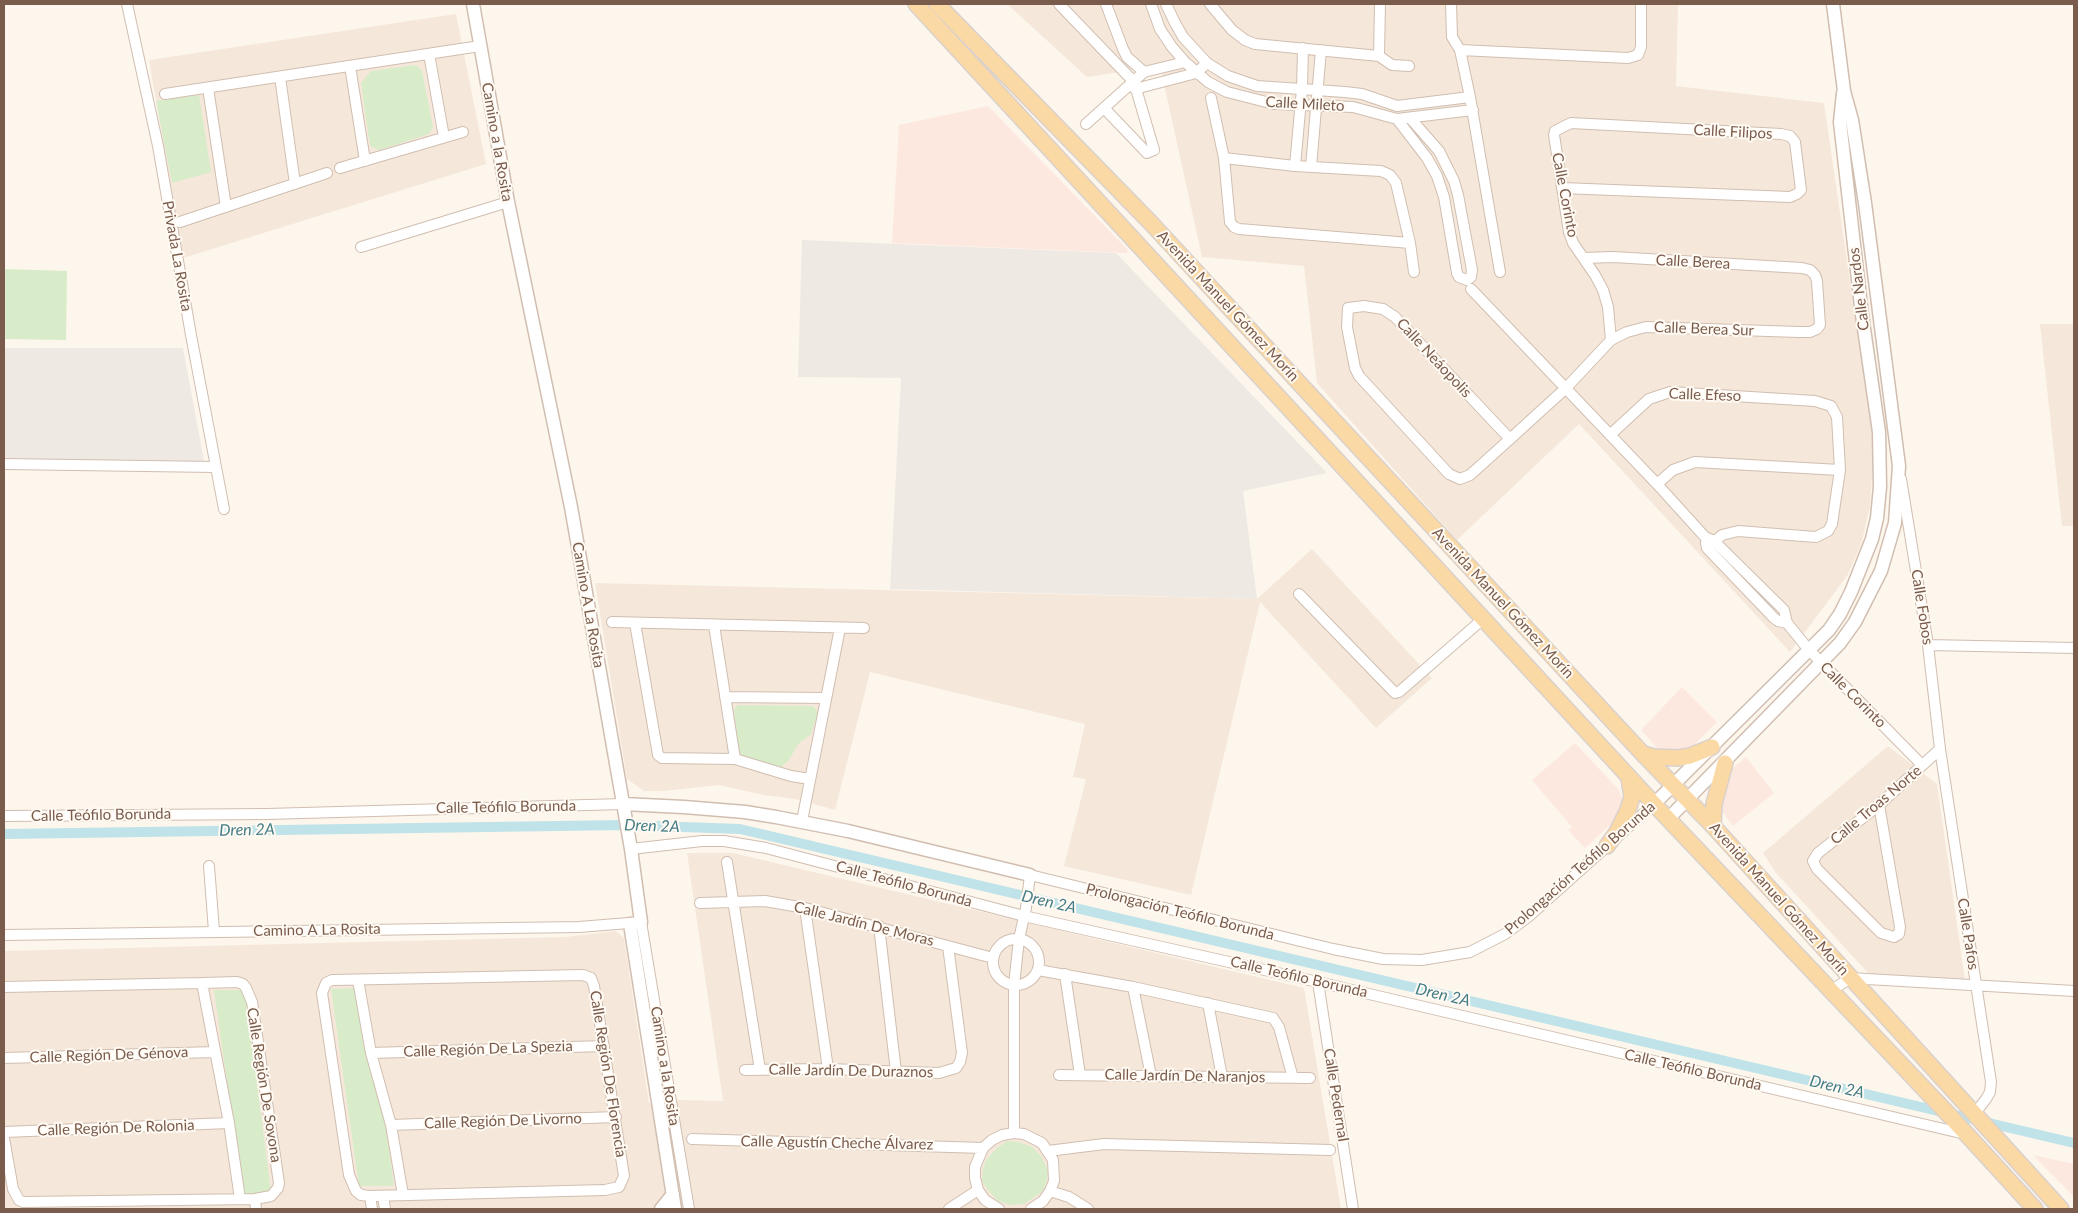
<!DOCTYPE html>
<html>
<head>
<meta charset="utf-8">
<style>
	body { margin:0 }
	#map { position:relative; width:2078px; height:1213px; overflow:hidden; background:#fdf6ec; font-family:Lato,sans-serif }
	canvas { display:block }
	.frame { position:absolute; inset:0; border:5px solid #7a5c4d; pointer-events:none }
</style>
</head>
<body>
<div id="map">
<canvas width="2078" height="1213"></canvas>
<div class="frame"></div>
</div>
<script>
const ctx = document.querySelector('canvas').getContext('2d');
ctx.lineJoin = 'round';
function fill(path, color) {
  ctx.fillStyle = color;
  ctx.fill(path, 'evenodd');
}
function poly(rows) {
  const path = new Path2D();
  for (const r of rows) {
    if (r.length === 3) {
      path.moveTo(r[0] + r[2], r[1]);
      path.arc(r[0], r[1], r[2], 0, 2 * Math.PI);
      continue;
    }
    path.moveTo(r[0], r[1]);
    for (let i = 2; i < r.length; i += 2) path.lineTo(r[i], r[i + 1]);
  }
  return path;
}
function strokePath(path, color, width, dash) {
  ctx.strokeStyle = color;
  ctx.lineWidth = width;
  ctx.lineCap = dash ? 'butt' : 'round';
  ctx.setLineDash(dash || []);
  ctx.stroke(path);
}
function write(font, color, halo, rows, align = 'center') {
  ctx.font = font + ' Lato,sans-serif';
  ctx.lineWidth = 4;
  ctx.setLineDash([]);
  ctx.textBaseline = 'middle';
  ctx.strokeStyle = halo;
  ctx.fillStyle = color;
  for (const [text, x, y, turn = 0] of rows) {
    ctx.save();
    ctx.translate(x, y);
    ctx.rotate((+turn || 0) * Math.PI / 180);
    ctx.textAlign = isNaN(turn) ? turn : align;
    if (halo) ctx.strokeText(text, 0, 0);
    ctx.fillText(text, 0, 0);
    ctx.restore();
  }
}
fill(poly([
	[1007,4,1678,4,1676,86,1824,103,1874,446,1870,506,1861,545,1847,576,1790,652,1579,424,1457,540,1317,383,1304,266,1202,257,1160,66,1087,77],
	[456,14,486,164,183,258,149,60],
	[2040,324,2074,324,2074,526,2062,526],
	[1312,549,1432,678,1376,728,1260,602,1191,895,1064,866,1086,779,1073,777,1085,724,870,672,835,810,795,799,764,795,719,785,663,791,644,791,627,779,595,583,1257,599],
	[1888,746,1937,784,1965,981,1870,975,1776,873,1763,853],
	[687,853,733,853,1304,988,1341,1209,4,1209,4,951,565,937,616,931,624,938,649,1103,677,1100,723,1101]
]), '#f5e8da');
fill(poly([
	[988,106,1128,250,1127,253,892,243,899,125],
	[1682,687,1717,722,1691,748,1677,752,1660,751,1641,730],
	[1575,743,1619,790,1625,806,1610,825,1585,848,1568,830,1572,827,1532,780],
	[1746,757,1774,793,1733,826,1721,810,1721,787,1726,774],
	[2033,1155,2074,1164,2074,1197]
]), '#fde8e0');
fill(poly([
	[802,240,1116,253,1327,473,1243,491,1257,599,890,589,901,378,798,377],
	[4,348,183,348,204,461,4,461]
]), '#efe9e4');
fill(poly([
	[416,65,422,71,433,127,429,134,379,150,370,146,361,83,371,71],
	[199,95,211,172,172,183,156,101],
	[4,269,67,271,66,340,4,339],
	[738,705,813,706,818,712,811,734,798,744,789,760,780,768,743,758,739,751,734,709],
	[355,988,386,1125,394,1186,359,1186,331,989],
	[214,990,245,990,271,1192,243,1194],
	[1007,1141,1019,1142,1032,1147,1041,1156,1047,1168,1048,1175,1043,1191,1024,1204,1010,1205,998,1201,988,1190,982,1181,983,1170,986,1160,997,1148]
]), '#d8ecc9');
strokePath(poly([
	[4,834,626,825,740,829,2074,1143]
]), '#bfe3e8', 10);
const minor = poly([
	[127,4,158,146,191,335,224,509],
	[1059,4,1134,82,1154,150,1147,153,1104,108],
	[1106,4,1123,49,1127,57,1144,72],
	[1151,4,1160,29,1172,47,1185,62,1208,82,1227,92,1274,104,1353,107,1397,119,1473,110],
	[1166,4,1174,21,1183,37,1207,63,1228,76,1257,86,1345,92,1362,94,1397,106,1470,97],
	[1210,4,1232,30,1245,40,1255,44,1379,56,1392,65,1409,66],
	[1451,4,1452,37,1460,50,1470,97,1500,272],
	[1460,50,1628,58,1638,55,1641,47,1641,4],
	[429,54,444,137],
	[1379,56,1380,4],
	[350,66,365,161],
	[280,77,295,184],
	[208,88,226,207],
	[1135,89,1196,73,1207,63],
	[165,94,480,46],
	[1211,98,1224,158,1230,222,1234,227,1239,229,1410,243],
	[1397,119,1427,158,1437,176,1444,197,1457,273,1459,277,1467,280,1471,277,1472,270,1458,195,1454,181,1439,151,1411,119],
	[1086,124,1144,72,1185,62],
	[1224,158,1295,166,1381,171,1390,175,1396,183,1410,243,1414,272],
	[1295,166,1302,89,1303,48],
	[1311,167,1321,50],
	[340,168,463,132],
	[1562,188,1790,197,1797,194,1801,190,1795,142,1790,136,1781,134,1571,123,1555,131,1554,135,1569,232,1573,243,1595,275,1603,290,1608,307,1611,340],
	[180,222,327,173],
	[361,247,508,202],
	[1471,289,1657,484,1705,537,1714,541,1784,610,1787,623,1809,650,1922,765],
	[1610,435,1649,399,1670,392,1815,401,1831,406,1837,417,1840,470,1832,524,1828,531,1816,537,1738,531,1722,535,1707,548],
	[1510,439,1395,317,1383,309,1364,306,1348,308,1347,327,1355,368,1359,376,1449,474,1460,479,1470,475,1510,439,1566,388,1611,340,1627,332,1646,327,1799,332,1810,332,1817,329,1820,325,1817,281,1815,275,1810,270,1802,268,1613,257,1584,258],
	[4,464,215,467],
	[1901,479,1928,645,1940,749,1991,1082,1990,1092,1986,1099,1975,1113],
	[1657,484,1673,470,1695,462,1840,470],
	[1706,543,1707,548,1774,618,1778,621,1787,623],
	[1299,594,1395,693,1399,692,1483,619],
	[612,622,864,628],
	[635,623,658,755,662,758,735,759,791,776,810,779],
	[714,625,735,759],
	[1928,645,2074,648],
	[725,697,826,698],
	[1879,805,1900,927,1899,934,1894,937,1881,933,1817,869,1813,861,1818,853,1879,805,1940,749],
	[4,816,267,814,623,804],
	[802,821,840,628],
	[631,849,702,841,724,841,766,848,1024,916,1318,982,1965,1134],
	[727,862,760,1070],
	[209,866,214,931],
	[700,903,765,901,805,908,993,958],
	[805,908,828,1069],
	[879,926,896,1072],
	[4,935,579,927,641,922,689,1209],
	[1016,962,23],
	[1038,970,1133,987,1273,1018,1279,1027,1293,1078],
	[1065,974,1080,1075],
	[583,975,591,978,594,986,624,1176,619,1187,605,1190,370,1196,361,1195,356,1191,349,1175,322,993,326,983,332,980,583,975],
	[358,980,371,1053,391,1125,403,1195],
	[1318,982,1353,1209],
	[202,983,229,1123,240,1199],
	[4,987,202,983,237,982,243,984,246,988,252,1002,279,1183,278,1188,271,1196,255,1199,23,1202,19,1200,13,1189,4,1138],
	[1133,987,1151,1076],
	[1831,991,1850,978,2074,991],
	[1208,1003,1222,1077],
	[371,1053,604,1046],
	[4,1058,215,1052],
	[745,1070,828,1069,939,1073,956,1068,960,1062,962,1053,948,946],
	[1059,1075,1310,1078],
	[391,1125,616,1117],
	[4,1132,229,1123],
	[1014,1133,1014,985,1019,939,1026,908,1030,875,1333,949,1383,959,1422,960,1470,952,1505,934,1528,917,1654,804],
	[692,1139,983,1148],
	[1048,1151,1104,1144,1330,1150],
	[1050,1191,1069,1197,1088,1209],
	[370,1196,372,1209],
	[383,1196,385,1209],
	[255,1199,256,1209],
	[949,1209,978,1190],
	[999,1209,985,1200,978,1190,975,1178,975,1167,983,1148,992,1140,1002,1135,1014,1133,1024,1134,1042,1143,1053,1160,1054,1181,1050,1191,1043,1201,1031,1209]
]);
const tertiary = poly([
	[473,4,508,202,571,507,631,849,641,922],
	[623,804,684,807,745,812,776,817,848,831,1030,875],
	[1654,804,1829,630,1840,614,1851,592,1872,539,1877,518,1880,487,1879,432,1862,315,1840,122,1843,93],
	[1668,819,1840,643,1855,622,1881,571,1895,523,1899,466,1865,203,1852,120,1844,91,1833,4],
	[630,924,675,1209],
	[661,1209,673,1194]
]);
const primary = poly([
	[916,4,1654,804,1949,1115,2035,1209],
	[937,4,1149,221,1643,754,1713,826,2061,1209],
	[1643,754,1654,757,1678,758,1690,756,1712,747],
	[1713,826,1714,804,1725,763],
	[1607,846,1617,832,1628,810,1632,797,1629,778]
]);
strokePath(minor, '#d1beb0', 12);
strokePath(tertiary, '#d1beb0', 15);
strokePath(primary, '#dad1cd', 18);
strokePath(minor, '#fff', 10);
strokePath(tertiary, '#fff', 12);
strokePath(primary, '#fbd9a5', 15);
write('15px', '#7a5c4d', '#fffaf3', [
	["Calle Mileto",1305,104,3],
	["Calle Filipos",1733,132,3],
	["Camino a la Rosita",497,142,80],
	["Calle Corinto",1565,195,79],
	["Privada La Rosita",177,256,80],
	["Calle Berea",1693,262,3],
	["Calle Nardos",1859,289,-97],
	["Avenida Manuel Gómez Morín",1228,306,47],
	["Calle Berea Sur",1704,329,2],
	["Calle Neáopolis",1434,358,47],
	["Calle Efeso",1705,395,2],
	["Avenida Manuel Gómez Morín",1503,603,47],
	["Camino A La Rosita",588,605,80],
	["Calle Fobos",1922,607,81],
	["Calle Corinto",1853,695,45],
	["Calle Troas Norte",1876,805,-40],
	["Calle Teófilo Borunda",506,807,-1],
	["Calle Teófilo Borunda",101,815,-1],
	["Prolongación Teófilo Borunda",1580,868,-41],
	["Calle Teófilo Borunda",904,884,15],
	["Avenida Manuel Gómez Morín",1779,899,48],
	["Prolongación Teófilo Borunda",1180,912,14],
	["Calle Jardín De Moras",864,924,14],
	["Camino A La Rosita",317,930,-1],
	["Calle Pafos",1968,934,81],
	["Calle Teófilo Borunda",1299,977,13],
	["Calle Región De La Spezia",488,1049,-2],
	["Calle Región De Génova",109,1055,-2],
	["Camino a la Rosita",665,1066,81],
	["Calle Teófilo Borunda",1693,1070,13],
	["Calle Jardín De Duraznos",851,1071,1],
	["Calle Región De Florencia",608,1074,81],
	["Calle Jardín De Naranjos",1185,1076,1],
	["Calle Región De Sovona",264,1085,81],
	["Calle Pedernal",1336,1095,81],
	["Calle Región De Livorno",503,1121,-2],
	["Calle Región De Rolonia",116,1128,-2],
	["Calle Agustín Cheche Álvarez",837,1143,1]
]);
write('italic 16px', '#437c86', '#fffaf3', [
	["Dren 2A",652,826,2],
	["Dren 2A",247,830,-1],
	["Dren 2A",1049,902,13],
	["Dren 2A",1443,995,13],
	["Dren 2A",1837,1087,13]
]);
</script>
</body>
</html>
